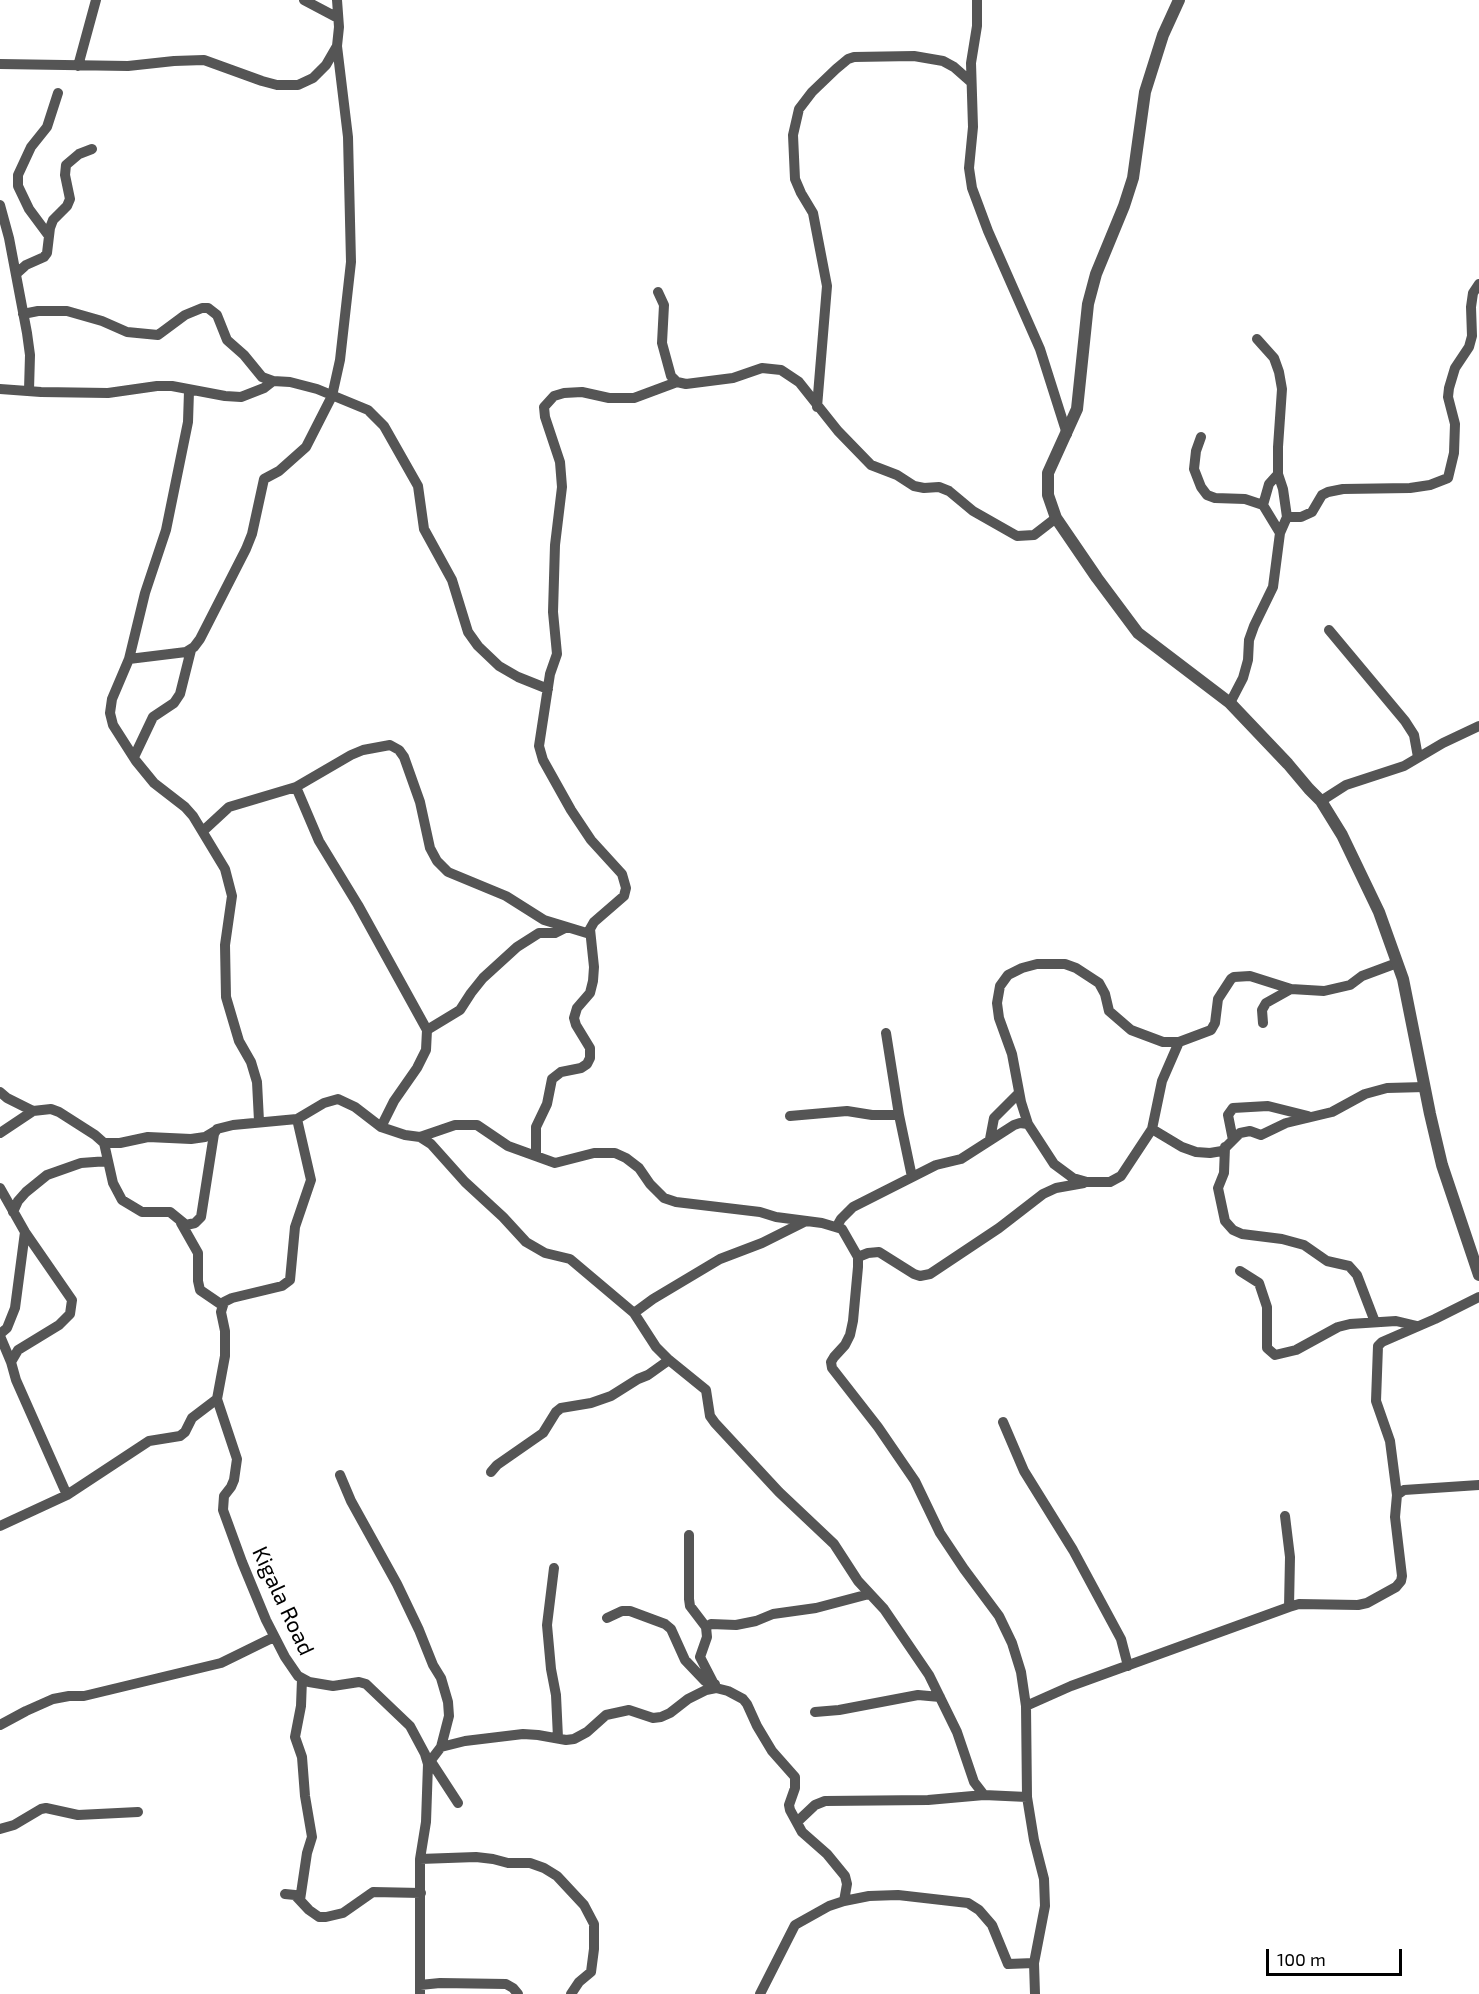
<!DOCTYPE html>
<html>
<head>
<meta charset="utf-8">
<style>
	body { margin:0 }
	#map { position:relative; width:1479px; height:1994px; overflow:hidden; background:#fff; font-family:"Exo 2",sans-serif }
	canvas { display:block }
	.scale { position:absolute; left:1266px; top:1949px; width:136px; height:27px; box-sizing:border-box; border:3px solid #000; border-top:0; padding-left:8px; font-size:18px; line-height:21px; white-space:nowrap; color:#000; -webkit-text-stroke:4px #fff; paint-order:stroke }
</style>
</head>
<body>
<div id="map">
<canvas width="1479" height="1994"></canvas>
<div class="scale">100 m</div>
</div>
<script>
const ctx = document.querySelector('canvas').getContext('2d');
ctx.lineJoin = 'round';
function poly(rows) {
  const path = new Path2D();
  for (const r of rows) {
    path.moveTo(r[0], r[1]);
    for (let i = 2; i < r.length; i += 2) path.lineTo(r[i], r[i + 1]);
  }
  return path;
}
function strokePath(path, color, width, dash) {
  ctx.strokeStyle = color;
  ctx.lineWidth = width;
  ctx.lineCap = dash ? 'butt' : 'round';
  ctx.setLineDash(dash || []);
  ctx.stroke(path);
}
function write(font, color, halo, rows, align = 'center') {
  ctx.font = font + ' "Exo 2",sans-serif';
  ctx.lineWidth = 5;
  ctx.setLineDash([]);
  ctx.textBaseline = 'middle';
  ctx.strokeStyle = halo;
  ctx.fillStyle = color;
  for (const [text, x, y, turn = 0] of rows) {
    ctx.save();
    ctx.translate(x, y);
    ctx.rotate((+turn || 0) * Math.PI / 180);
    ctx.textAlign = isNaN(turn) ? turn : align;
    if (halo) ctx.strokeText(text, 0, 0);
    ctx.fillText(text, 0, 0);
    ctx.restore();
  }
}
strokePath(poly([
	[304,0,338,18],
	[977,0,977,26,971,63,973,127,969,168,972,188,988,231,1040,349,1067,434],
	[0,64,128,66,174,61,204,60,262,81,277,85,298,85,313,78,326,65,337,46,339,27,337,0],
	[78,66,96,0],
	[0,205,9,238,27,333,30,355,29,390],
	[49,236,29,209,18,186,18,175,31,147,47,127,58,93],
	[16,274,26,265,44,257,47,253,50,228,53,220,67,206,70,199,65,175,66,165,79,154,92,149],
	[658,292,664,305,662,343,671,376,677,382,686,384,733,378,762,368,781,370,799,382,838,431,871,465,897,475,914,486,924,488,939,487,949,491,973,511,1017,536,1034,535,1056,518],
	[23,314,38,311,67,311,102,321,127,332,158,335,185,315,202,308,208,308,217,315,227,340,244,355,262,377,273,381],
	[0,389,41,392,108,393,157,386,172,386,225,396,241,397,264,388,273,381,290,382,317,389,368,410,384,426,418,486,424,529,452,580,468,632,478,646,499,666,518,677,548,689],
	[189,391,188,422,166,530,145,593,129,659,112,699,110,713,113,725,136,761,154,783,185,807,193,816,225,869,232,896,225,945,226,997,239,1041,251,1062,257,1082,259,1121],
	[817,407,827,286,813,213,801,193,795,179,793,135,799,109,812,92,836,69,848,59,854,57,914,56,943,61,954,67,971,82],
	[1201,437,1196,451,1194,469,1201,487,1207,495,1215,498,1245,499,1263,505,1280,533],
	[1263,505,1269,484,1278,474],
	[1287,517,1301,517,1312,512,1322,495,1328,492,1343,489,1410,488,1430,485,1448,478,1454,453,1455,424,1448,397,1449,388,1455,368,1469,347,1472,336,1471,307,1473,293,1479,284],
	[1329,630,1405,721,1414,735,1418,757],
	[129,659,186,652,194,647,200,639,246,549,252,534,264,479,279,471,306,447,332,396,340,360,351,262,348,137,337,46],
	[1230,703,1243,678,1248,660,1249,640,1254,626,1273,587,1280,533,1287,517,1283,489,1278,474,1278,447,1282,389,1279,372,1274,358,1257,339],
	[134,757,153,717,174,703,180,694,191,650],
	[296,787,319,841,358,905,427,1030,426,1050,417,1068,394,1101,381,1127],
	[1321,801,1346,785,1404,766,1443,743,1479,726],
	[203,831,229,807,296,787,351,755,363,750,390,745,399,750,404,757,420,802,430,848,437,861,448,872,506,896,544,920,590,934],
	[1263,1023,1262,1010,1266,1003,1291,989],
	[427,1030,460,1010,471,993,483,978,517,947,539,933,555,933,567,927],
	[886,1033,899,1115,912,1177],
	[1179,1042,1162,1081,1152,1129,1121,1176,1110,1182,1087,1182,1073,1178,1054,1164,1028,1124,1021,1102,1012,1054,999,1018,997,1003,1000,986,1008,975,1022,968,1037,964,1065,964,1076,968,1099,983,1105,994,1109,1011,1131,1030,1163,1042,1179,1042,1211,1030,1215,1023,1218,999,1231,979,1234,977,1250,976,1291,989,1324,991,1350,985,1362,976,1397,963],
	[0,1092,7,1098,33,1111,51,1109,59,1112,95,1135,104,1143,113,1183,122,1200,142,1212,170,1212,186,1225,195,1223,201,1217,214,1134,217,1129,233,1125,297,1119,324,1103,338,1099,355,1107,381,1127,405,1135,420,1137,455,1125,477,1125,508,1146,555,1163,594,1153,615,1153,626,1158,639,1168,650,1184,664,1198,676,1202,760,1212,776,1217,822,1223,842,1229,858,1257,858,1267,853,1321,850,1335,845,1345,834,1357,831,1362,832,1368,878,1427,915,1481,940,1533,964,1569,999,1616,1012,1643,1021,1672,1026,1706,1027,1797,1034,1840,1044,1879,1045,1906,1034,1963,1035,1994],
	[790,1116,847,1111,872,1115,899,1115],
	[1152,1129,1182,1147,1196,1152,1210,1153,1222,1151,1240,1133,1250,1131,1261,1135,1286,1123,1332,1112,1365,1094,1387,1088,1425,1087],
	[0,1133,33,1111],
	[420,1137,431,1144,465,1182,503,1217,526,1242,545,1253,570,1259,634,1313,656,1347,669,1360,706,1390,710,1416,715,1423,779,1492,834,1544,858,1581,884,1609,929,1675,957,1732,974,1782,984,1795],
	[990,1139,994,1118,1019,1093],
	[1233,1140,1228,1115,1233,1108,1268,1106,1308,1116],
	[104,1143,120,1143,148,1137,191,1139,205,1137,215,1131],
	[1225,1147,1224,1173,1218,1188,1225,1221,1233,1230,1242,1234,1282,1239,1304,1245,1327,1261,1349,1266,1357,1275,1375,1322],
	[536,1155,536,1127,547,1104,552,1079,561,1072,581,1068,587,1064,590,1058,590,1048,576,1025,574,1018,577,1008,590,993,593,981,594,967,590,929,594,922,624,896,626,888,622,874,591,840,571,810,543,760,539,746,550,674,557,654,553,612,555,545,562,487,560,462,545,417,544,407,554,396,564,393,582,392,609,398,634,398,677,382],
	[0,1188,25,1232,72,1300,70,1314,59,1325,18,1350,11,1362,16,1380,67,1495],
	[13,1212,18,1201,26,1192,47,1175,81,1163,108,1161],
	[181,1223,198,1253,198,1281,200,1290,222,1305],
	[837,1226,841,1219,853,1207,936,1165,961,1159,1014,1125,1020,1123,1028,1124],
	[858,1257,868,1253,879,1252,914,1274,920,1276,930,1274,999,1228,1043,1194,1056,1188,1084,1183],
	[1240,1271,1259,1283,1267,1307,1267,1348,1275,1355,1296,1350,1338,1327,1350,1324,1396,1321,1417,1326],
	[634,1313,653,1299,720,1259,762,1243,804,1222],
	[0,1334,7,1328,15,1308,25,1232],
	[0,1336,11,1362],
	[217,1399,237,1459,234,1480,231,1487,224,1496,223,1510,242,1562,266,1620,285,1657,298,1676,309,1682,333,1686,359,1682,366,1684,410,1726,425,1754,428,1764,426,1822,420,1859,420,1994],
	[1003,1422,1024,1471,1073,1550,1121,1639,1128,1666],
	[491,1472,497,1465,543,1433,556,1412,561,1408,591,1403,611,1396,638,1379,648,1375,669,1360],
	[340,1475,351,1501,397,1584,419,1630,433,1665,441,1678,448,1702,449,1716,441,1747,428,1764],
	[1397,1495,1390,1441,1376,1401,1378,1346,1382,1342,1435,1319,1479,1297],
	[1285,1516,1290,1557,1289,1607],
	[0,1526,67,1495,149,1441,180,1436,185,1432,192,1418,217,1399,225,1356,225,1331,221,1312,224,1302,232,1298,282,1286,290,1280,295,1227,311,1180,297,1119],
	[689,1535,689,1599,690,1606,706,1627,707,1637,700,1657,716,1688],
	[554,1568,547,1625,551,1669,556,1695,558,1738],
	[607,1618,622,1611,630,1611,665,1624,671,1629,685,1660,705,1681,715,1684],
	[706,1627,711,1624,736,1625,756,1621,773,1614,816,1608,869,1594],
	[1026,1706,1071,1686,1289,1607,1299,1604,1358,1605,1367,1603,1396,1587,1401,1581,1402,1576,1395,1517,1397,1495,1404,1490,1479,1485],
	[815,1712,839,1710,918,1695,940,1697],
	[0,1725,26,1711,53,1699,69,1696,84,1696,221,1663,274,1637],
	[441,1747,465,1741,523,1734,538,1735,566,1740,574,1739,587,1732,606,1715,629,1710,653,1718,661,1717,670,1713,688,1699,706,1690,716,1688,728,1691,743,1699,747,1704,757,1726,772,1751,795,1777,795,1788,789,1805,790,1810,802,1832,827,1854,845,1876,847,1884,844,1901],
	[430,1760,458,1803],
	[797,1822,815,1805,825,1801,928,1800,984,1795,1027,1797],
	[0,1829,14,1825,41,1809,46,1808,78,1815,138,1812],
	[420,1859,476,1857,493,1859,508,1863,530,1863,544,1868,557,1876,584,1905,594,1924,594,1949,591,1972,579,1982,571,1994],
	[285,1894,295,1895,309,1910,319,1917,326,1917,343,1913,373,1892,421,1893],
	[300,1900,307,1853,312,1837,305,1796,302,1757,295,1737,301,1706,302,1679],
	[420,1985,440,1983,506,1984,513,1988,518,1994],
	[760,1994,795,1925,829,1906,844,1901,869,1896,898,1895,968,1903,979,1910,992,1925,1008,1964,1034,1963]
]), '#555', 10);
strokePath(poly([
	[1179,0,1163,35,1145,92,1133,178,1124,206,1096,274,1088,304,1077,409,1048,473,1048,495,1056,518,1097,578,1138,633,1230,703,1288,764,1309,789,1321,801,1342,835,1379,912,1403,979,1430,1114,1442,1165,1479,1275]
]), '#555', 12);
write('22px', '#000', '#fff', [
	["Kigala Road",283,1601,65]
]);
</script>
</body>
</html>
